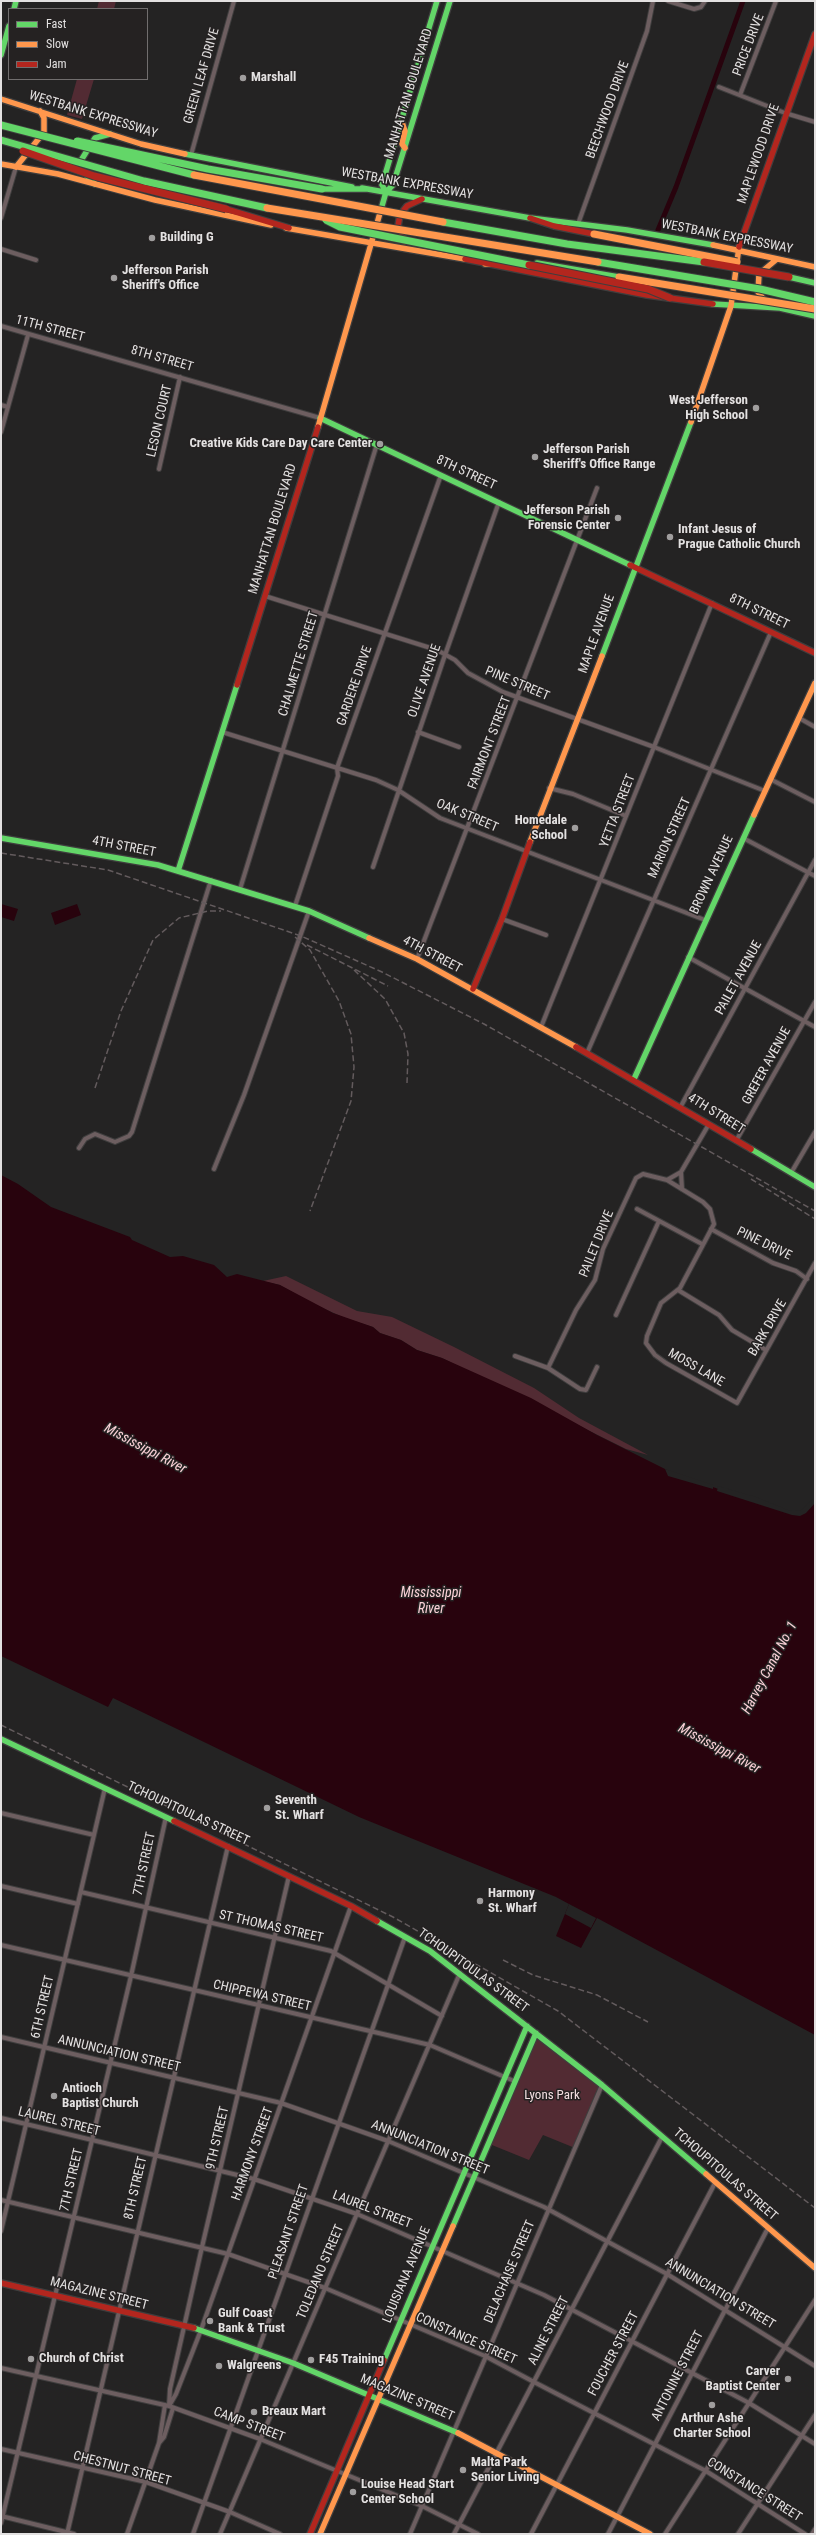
<!DOCTYPE html>
<html>
<head>
<meta charset="utf-8">
<style>
	body { margin:0 }
	#map { position:relative; width:816px; height:2535px; overflow:hidden; background:#242323; font-family:"Roboto Condensed",sans-serif }
	canvas { display:block }
	.frame { position:absolute; inset:0; border:2px solid #e3e1e1; pointer-events:none }
	.legend { position:absolute; left:8px; top:8px; width:140px; height:72px; box-sizing:border-box; background:#252222; border:1px solid #716e6e; margin:0; padding:5px 7px; list-style:none; font-size:12px; color:#e3e1e1 }
	.legend li { display:flex; align-items:center; gap:8px; height:20px }
	.legend b { width:20px; border:1px solid #716e6e }
</style>
</head>
<body>
<div id="map">
<canvas width="816" height="2535"></canvas>
<div class="frame"></div>
<ul class="legend">
<li><b style="height:5px;background:#63d668"></b>Fast</li>
<li><b style="height:5px;background:#ff974d"></b>Slow</li>
<li><b style="height:5px;background:#b3261e"></b>Jam</li>
</ul>
</div>
<script>
const ctx = document.querySelector('canvas').getContext('2d');
ctx.lineJoin = 'round';
function fill(path, color) {
  ctx.fillStyle = color;
  ctx.fill(path, 'evenodd');
}
function poly(rows) {
  const path = new Path2D();
  for (const r of rows) {
    path.moveTo(r[0], r[1]);
    for (let i = 2; i < r.length; i += 2) path.lineTo(r[i], r[i + 1]);
  }
  return path;
}
function strokePath(path, color, width, dash) {
  ctx.strokeStyle = color;
  ctx.lineWidth = width;
  ctx.lineCap = dash ? 'butt' : 'round';
  ctx.setLineDash(dash || []);
  ctx.stroke(path);
}
function write(font, color, halo, rows, align = 'center') {
  ctx.font = font + ' "Roboto Condensed",sans-serif';
  ctx.lineWidth = 3;
  ctx.setLineDash([]);
  ctx.textBaseline = 'middle';
  ctx.strokeStyle = halo;
  ctx.fillStyle = color;
  for (const [text, x, y, turn = 0] of rows) {
    ctx.save();
    ctx.translate(x, y);
    ctx.rotate((+turn || 0) * Math.PI / 180);
    ctx.textAlign = isNaN(turn) ? turn : align;
    if (halo) ctx.strokeText(text, 0, 0);
    ctx.fillText(text, 0, 0);
    ctx.restore();
  }
}
fill(poly([
	[99,1,116,1,114,9,97,9],
	[77,79,94,79,82,119,67,115],
	[286,1276,357,1311,392,1317,454,1347,534,1388,579,1418,648,1455,626,1449,442,1358,417,1350,401,1340,380,1333,373,1327,345,1318,309,1302,280,1285,263,1281],
	[536,2033,602,2085,575,2148,543,2135,529,2160,487,2143]
]), '#522b33');
fill(poly([
	[1,904,18,909,14,921,1,917],
	[77,904,81,915,55,925,51,913],
	[1,1175,18,1184,51,1207,130,1237,132,1240,170,1257,183,1256,214,1265,227,1277,237,1274,280,1285,333,1313,373,1327,380,1333,401,1340,417,1350,442,1358,531,1398,597,1435,677,1475,787,1512,801,1513,815,1499,815,2035,597,1918,581,1948,556,1936,569,1904,556,1897,359,1817,113,1698,108,1707,1,1656]
]), '#28030d');
fill(poly([
	[665,1469,713,1485,713,1489,668,1476],
	[718,1486,756,1497,788,1510,800,1511,815,1497,815,1503,806,1513,800,1516,792,1515,717,1491],
	[569,1904,596,1918,591,1928,565,1914]
]), '#242323');
strokePath(poly([
	[658,230,676,187,743,1]
]), '#28030d', 5);
const street = poly([
	[668,1,694,9,701,7,705,1],
	[719,87,785,113,815,122],
	[740,95,776,1],
	[191,155,234,1],
	[1,218,16,167],
	[578,224,647,31,653,1],
	[1,249,36,260],
	[1,326,320,418],
	[1,405,8,407],
	[1,432,28,335],
	[159,469,180,377],
	[265,596,437,650,455,660,468,673,503,692,654,747,765,791],
	[799,718,815,727],
	[222,732,376,780,398,790,440,818,705,920],
	[418,732,459,747],
	[770,779,815,802],
	[549,788,573,794,626,816],
	[743,838,815,876],
	[373,867,445,655,499,502],
	[240,889,377,444],
	[295,906,338,776,337,768,441,475],
	[502,919,546,935],
	[688,957,815,1027],
	[417,959,597,488],
	[541,1027,712,603],
	[587,1053,771,632],
	[681,1106,815,860],
	[736,1141,815,1002],
	[79,1148,85,1139,95,1134,115,1142,129,1136,132,1132,211,880],
	[214,1169,244,1095,309,911],
	[681,1172,709,1124],
	[791,1173,815,1132],
	[667,1180,681,1172,682,1189],
	[637,1209,702,1244],
	[711,1229,773,1263,796,1271,807,1279],
	[678,1290,719,1315,732,1330,766,1350],
	[616,1315,659,1221],
	[515,1356,548,1368,580,1389,586,1390,597,1367],
	[548,1368,576,1310,595,1280,603,1249,636,1178,643,1174,667,1180,703,1202,710,1209,714,1224,680,1288,661,1303,647,1336,646,1343,655,1355,666,1363,737,1403,815,1263],
	[1,1813,94,1835],
	[1,1886,78,1904],
	[81,1892,331,1951,442,2016],
	[1,1945,430,2045,514,2081],
	[1,2037,281,2103,388,2141,544,2207,667,2274,815,2366],
	[1,2118,254,2179,357,2214,544,2295,749,2403,815,2444],
	[1,2200,228,2254,325,2288,485,2356,534,2382,706,2471,805,2534],
	[1,2231,105,1788],
	[1,2368,169,2406,260,2439,422,2506,478,2534],
	[169,2406,170,2389,202,2247,289,1876],
	[169,2406,176,2394,201,2330,351,1906],
	[159,2443,164,2437,173,2408],
	[1,2449,146,2482,230,2512,280,2534],
	[1,2516,74,2534],
	[1,2523,131,1976,166,1817],
	[67,2534,228,1846],
	[127,2534,159,2443,165,2405],
	[193,2534,405,1937],
	[220,2534,460,1973],
	[410,2534,602,2085],
	[454,2534,662,2137],
	[531,2534,715,2183],
	[608,2534,768,2228],
	[665,2534,815,2300],
	[738,2534,815,2415],
	[812,2534,815,2529]
]);
const fast = poly([
	[14,9,16,1],
	[1,55,9,26],
	[185,154,352,187],
	[95,184,85,174,80,162,95,138,110,134],
	[362,188,530,218,627,230,713,245],
	[322,189,365,189],
	[386,192,382,185,437,1],
	[380,213,386,192,393,185,450,1],
	[537,263,619,277],
	[789,277,815,283],
	[713,304,780,308,815,316],
	[320,418,630,565],
	[602,656,691,422],
	[1,838,158,865,309,911,369,938],
	[178,871,237,685],
	[634,1079,754,815],
	[751,1149,815,1187],
	[1,1739,174,1821],
	[377,1921,430,1951,602,2085,706,2174],
	[453,2226,536,2033],
	[194,2328,293,2363,458,2433],
	[384,2360,527,2026]
]);
const slow = poly([
	[1,99,141,144,185,154],
	[402,122,405,131,402,144,405,148],
	[1,164,58,174,155,200,271,225],
	[16,167,44,132,44,118,40,111],
	[286,228,465,259],
	[713,245,815,267],
	[485,264,510,263],
	[765,301,758,292,759,274,777,259],
	[691,422,731,306,739,247],
	[318,427,380,213],
	[754,815,815,683],
	[530,842,602,656],
	[369,938,417,959,576,1047],
	[706,2174,815,2268],
	[458,2433,650,2534],
	[320,2534,453,2226]
]);
const jam = poly([
	[226,209,289,228],
	[530,218,554,226,594,234],
	[405,242,398,226,400,215,407,206,422,199],
	[739,247,815,34],
	[465,259,647,295,713,304],
	[630,565,815,653],
	[237,685,318,427],
	[473,989,502,919,530,842],
	[576,1047,751,1149],
	[174,1821,351,1906,377,1921],
	[1,2283,194,2328],
	[310,2534,384,2360]
]);
strokePath(street, '#3f3e3e', 6);
strokePath(fast, '#3f3e3e', 8);
strokePath(slow, '#3f3e3e', 8);
strokePath(jam, '#3f3e3e', 8);
strokePath(street, '#6d5e60', 4);
strokePath(fast, '#63d668', 5.5);
strokePath(slow, '#ff974d', 5.5);
strokePath(jam, '#b3261e', 5.5);
strokePath(poly([
	[1,853,108,870,301,936,382,972,484,1024,815,1211],
	[295,937,310,950,339,1001,351,1034,354,1067,351,1101,310,1211],
	[307,945,388,986],
	[354,970,385,999,404,1033,408,1054,407,1083],
	[95,1088,121,1011,153,940,179,918,208,911,221,911],
	[751,1179,815,1219],
	[1,1725,393,1917,558,2011,815,2208],
	[503,1960,533,1975,597,1995,648,2022]
]), '#635b5d', 1.5, [6, 3]);
const fastBridge = poly([
	[1,125,194,175],
	[1,140,144,181,267,208],
	[77,141,208,169,322,189],
	[326,220,340,227,529,265],
	[443,222,567,244,704,262],
	[598,262,760,289,815,302]
]);
const slowBridge = poly([
	[194,175,443,222],
	[267,208,598,262],
	[594,234,737,262],
	[619,277,815,309]
]);
const jamBridge = poly([
	[23,151,94,176,226,209],
	[704,262,789,277],
	[529,265,648,289,670,298]
]);
strokePath(fastBridge, '#3f3e3e', 9, []);
strokePath(slowBridge, '#3f3e3e', 9, []);
strokePath(jamBridge, '#3f3e3e', 9, []);
strokePath(fastBridge, '#63d668', 7);
strokePath(slowBridge, '#ff974d', 7);
strokePath(jamBridge, '#b3261e', 7);
for (const [x, y, r, color] of [
	[243,78,4,"#a09e9e"],
	[152,238,4,"#a09e9e"],
	[114,278,4,"#a09e9e"],
	[756,408,4,"#a09e9e"],
	[380,444,4,"#a09e9e"],
	[535,457,4,"#a09e9e"],
	[618,518,4,"#a09e9e"],
	[670,537,4,"#a09e9e"],
	[575,828,4,"#a09e9e"],
	[267,1808,4,"#a09e9e"],
	[480,1901,4,"#a09e9e"],
	[54,2096,4,"#a09e9e"],
	[210,2321,4,"#a09e9e"],
	[31,2359,4,"#a09e9e"],
	[311,2360,4,"#a09e9e"],
	[219,2366,4,"#a09e9e"],
	[788,2379,4,"#a09e9e"],
	[712,2405,4,"#a09e9e"],
	[254,2412,4,"#a09e9e"],
	[463,2470,4,"#a09e9e"],
	[353,2492,4,"#a09e9e"]
]) {
  const dot = new Path2D();
  dot.arc(x, y, r, 0, 2 * Math.PI);
  ctx.fillStyle = color;
  ctx.fill(dot);
  strokePath(dot, '#252222', 1.5);
}
write('13px', '#e3e1e1', '#252222', [
	["PRICE DRIVE",749,45,-69],
	["GREEN LEAF DRIVE",202,76,-74],
	["MANHATTAN BOULEVARD",409,94,-73],
	["BEECHWOOD DRIVE",608,110,-70],
	["WESTBANK EXPRESSWAY",93,115,17],
	["MAPLEWOOD DRIVE",759,154,-71],
	["WESTBANK EXPRESSWAY",407,184,10],
	["WESTBANK EXPRESSWAY",727,237,11],
	["11TH STREET",50,329,15],
	["8TH STREET",162,359,16],
	["LESON COURT",160,421,-77],
	["8TH STREET",466,473,25],
	["MANHATTAN BOULEVARD",273,529,-73],
	["8TH STREET",759,612,26],
	["MAPLE AVENUE",597,634,-70],
	["CHALMETTE STREET",299,664,-73],
	["OLIVE AVENUE",425,681,-71],
	["PINE STREET",517,684,23],
	["GARDERE DRIVE",355,686,-71],
	["FAIRMONT STREET",490,743,-69],
	["YETTA STREET",618,811,-69],
	["OAK STREET",467,816,23],
	["MARION STREET",670,838,-66],
	["4TH STREET",124,847,11],
	["BROWN AVENUE",712,875,-65],
	["4TH STREET",432,955,28],
	["PAILET AVENUE",739,978,-61],
	["GREFER AVENUE",767,1066,-61],
	["4TH STREET",716,1114,32],
	["PAILET DRIVE",597,1244,-68],
	["PINE DRIVE",764,1244,26],
	["BARK DRIVE",768,1328,-60],
	["MOSS LANE",696,1368,30],
	["TCHOUPITOULAS STREET",188,1814,25],
	["7TH STREET",145,1864,-78],
	["ST THOMAS STREET",271,1927,13],
	["TCHOUPITOULAS STREET",473,1971,36],
	["CHIPPEWA STREET",262,1996,13],
	["6TH STREET",43,2007,-77],
	["ANNUNCIATION STREET",119,2054,13],
	["LAUREL STREET",59,2122,14],
	["9TH STREET",218,2138,-77],
	["ANNUNCIATION STREET",430,2148,22],
	["HARMONY STREET",253,2154,-70],
	["TCHOUPITOULAS STREET",725,2175,41],
	["7TH STREET",72,2180,-77],
	["8TH STREET",136,2188,-77],
	["LAUREL STREET",372,2210,21],
	["PLEASANT STREET",289,2232,-71],
	["TOLEDANO STREET",321,2272,-67],
	["DELACHAISE STREET",510,2272,-67],
	["LOUISIANA AVENUE",407,2275,-67],
	["MAGAZINE STREET",99,2294,14],
	["ANNUNCIATION STREET",720,2294,31],
	["ALINE STREET",549,2331,-63],
	["CONSTANCE STREET",466,2339,24],
	["FOUCHER STREET",614,2354,-62],
	["ANTONINE STREET",678,2376,-63],
	["MAGAZINE STREET",407,2398,23],
	["CAMP STREET",249,2425,21],
	["CHESTNUT STREET",122,2469,15],
	["CONSTANCE STREET",754,2490,32]
]);
write('bold 13px', '#e3e1e1', '#252222', [
	["Marshall",251,78],
	["Building G",160,238],
	["Jefferson Parish",122,271],
	["Sheriff's Office",122,286],
	["West Jefferson",748,401,"right"],
	["High School",748,416,"right"],
	["Creative Kids Care Day Care Center",372,444,"right"],
	["Jefferson Parish",543,450],
	["Sheriff's Office Range",543,465],
	["Jefferson Parish",610,511,"right"],
	["Forensic Center",610,526,"right"],
	["Infant Jesus of",678,530],
	["Prague Catholic Church",678,545],
	["Homedale",567,821,"right"],
	["School",567,836,"right"],
	["Seventh",275,1801],
	["St. Wharf",275,1816],
	["Harmony",488,1894],
	["St. Wharf",488,1909],
	["Antioch",62,2089],
	["Baptist Church",62,2104],
	["Gulf Coast",218,2314],
	["Bank & Trust",218,2329],
	["Church of Christ",39,2359],
	["F45 Training",319,2360],
	["Walgreens",227,2366],
	["Carver",780,2372,"right"],
	["Baptist Center",780,2387,"right"],
	["Breaux Mart",262,2412],
	["Arthur Ashe",712,2419,"center"],
	["Charter School",712,2434,"center"],
	["Malta Park",471,2463],
	["Senior Living",471,2478],
	["Louise Head Start",361,2485],
	["Center School",361,2500]
], 'left');
write('13px', '#f3dee1', '#252222', [
	["Lyons Park",552,2096]
]);
write('italic 14px', '#fbd2d8', '#252222', [
	["Mississippi River",145,1449,28],
	["Mississippi",431,1593],
	["River",431,1609],
	["Harvey Canal No. 1",770,1668,-62],
	["Mississippi River",719,1749,28]
]);
</script>
</body>
</html>
